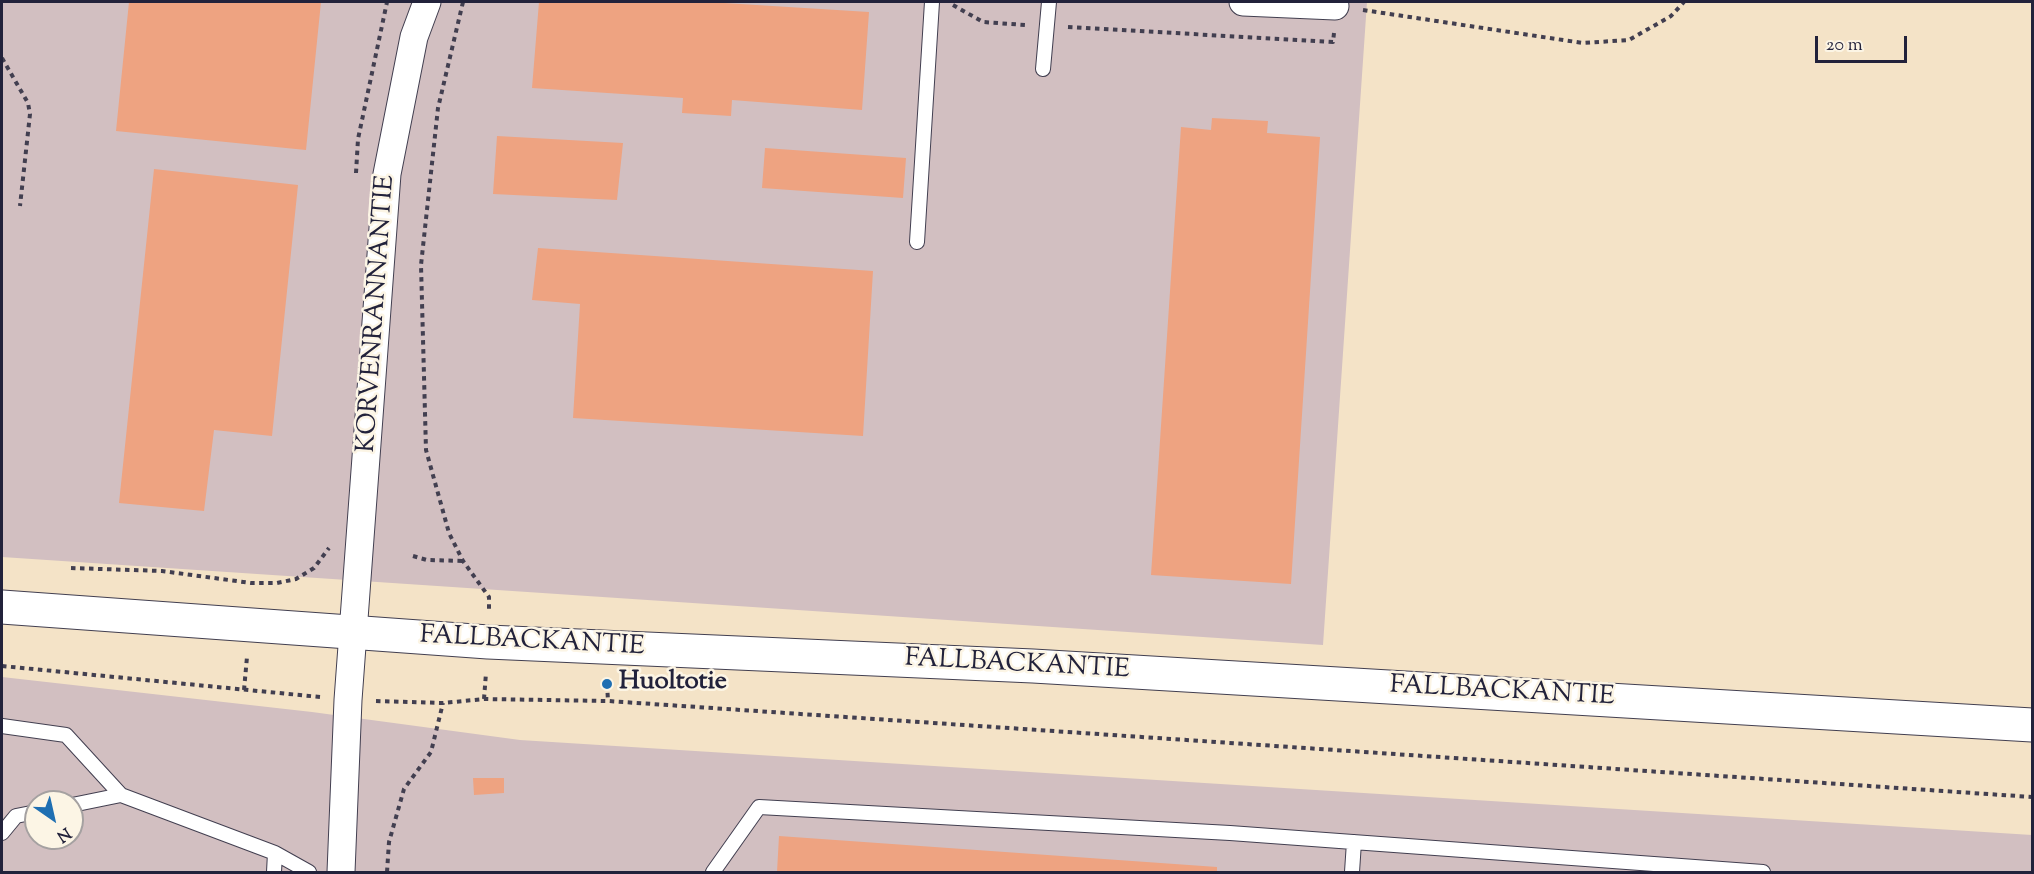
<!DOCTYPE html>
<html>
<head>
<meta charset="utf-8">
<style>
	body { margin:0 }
	#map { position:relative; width:2034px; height:874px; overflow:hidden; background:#f4e3c7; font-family:"Sorts Mill Goudy",serif }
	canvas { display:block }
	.frame { position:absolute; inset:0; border:3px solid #22223b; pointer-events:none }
	.north { position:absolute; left:24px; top:790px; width:60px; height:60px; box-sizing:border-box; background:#fcf5e5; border:2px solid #a5a1a1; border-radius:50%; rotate:146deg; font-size:16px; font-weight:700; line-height:24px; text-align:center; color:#22223b }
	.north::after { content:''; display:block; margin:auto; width:21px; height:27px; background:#1f6fb2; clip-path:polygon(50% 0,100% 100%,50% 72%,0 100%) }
	.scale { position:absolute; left:1815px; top:36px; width:92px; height:27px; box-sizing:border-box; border:3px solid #22223b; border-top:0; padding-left:8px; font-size:18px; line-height:21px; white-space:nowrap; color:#22223b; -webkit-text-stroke:4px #fcf5e5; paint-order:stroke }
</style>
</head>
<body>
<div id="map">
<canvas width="2034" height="874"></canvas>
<div class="frame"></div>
<div class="north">N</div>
<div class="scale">20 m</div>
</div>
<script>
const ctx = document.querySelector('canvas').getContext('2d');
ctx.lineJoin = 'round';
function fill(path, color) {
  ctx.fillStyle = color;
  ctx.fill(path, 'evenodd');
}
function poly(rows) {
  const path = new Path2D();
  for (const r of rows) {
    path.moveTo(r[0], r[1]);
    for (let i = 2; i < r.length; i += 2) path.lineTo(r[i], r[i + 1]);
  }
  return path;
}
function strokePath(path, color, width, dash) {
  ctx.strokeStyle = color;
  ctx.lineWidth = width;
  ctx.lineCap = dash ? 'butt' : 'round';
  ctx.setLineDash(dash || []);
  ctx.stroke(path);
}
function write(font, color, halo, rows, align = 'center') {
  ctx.font = font + ' "Sorts Mill Goudy",serif';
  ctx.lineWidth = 5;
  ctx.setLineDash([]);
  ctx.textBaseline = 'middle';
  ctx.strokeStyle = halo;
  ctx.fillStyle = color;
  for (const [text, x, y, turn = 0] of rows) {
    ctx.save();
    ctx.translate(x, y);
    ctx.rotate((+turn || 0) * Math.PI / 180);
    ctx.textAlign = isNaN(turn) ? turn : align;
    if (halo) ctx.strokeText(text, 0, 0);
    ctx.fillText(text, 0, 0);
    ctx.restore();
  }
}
fill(poly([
	[2,2,1367,2,1323,645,2,557],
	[2,677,312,712,520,740,2032,835,2032,872,2,872],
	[36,802,72,802,72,838,36,838]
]), '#d2bfc1');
fill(poly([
	[129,2,321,2,306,150,116,131],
	[539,2,708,2,869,12,862,110,732,100,731,116,682,113,683,98,532,88],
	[1212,118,1268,121,1267,133,1320,137,1291,584,1151,575,1181,127,1211,130],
	[497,136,623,143,617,200,493,194],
	[765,148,906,158,903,198,762,188],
	[154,169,298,185,272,436,214,430,204,511,119,503],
	[538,248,873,271,863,436,573,418,580,304,532,300],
	[473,778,504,778,504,793,474,795],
	[779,836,1217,867,1217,872,777,872]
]), '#eea381');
const service = poly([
	[1043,69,1049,2],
	[917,242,932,2],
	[2,726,66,735,121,795,275,853,309,872],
	[72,805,121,795],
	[2,833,16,816,36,812],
	[274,872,275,853],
	[713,872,759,807,1230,833,1763,872],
	[1352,872,1354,842]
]);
const minor = poly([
	[1243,2,1335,6],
	[341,872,348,700,387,174,414,37,427,2]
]);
const tertiary = poly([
	[2,607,488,642,1033,666,2032,725]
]);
strokePath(service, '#423f50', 16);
strokePath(minor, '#423f50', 29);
strokePath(tertiary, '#423f50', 35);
strokePath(poly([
	[463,2,438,108,421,265,426,450,449,533,463,561,489,597,489,612],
	[2,3,2,2],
	[953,5,983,22,1025,25],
	[1363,10,1583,43,1629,40,1671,16,1684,2],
	[1068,27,1333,42,1334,33],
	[2,58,28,103,30,114,20,206],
	[356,173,358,139,387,2],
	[413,556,427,560,463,561],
	[71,568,162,571,251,583,277,583,296,579,314,568,329,548],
	[2,666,320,697],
	[607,684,608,701],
	[244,690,247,657],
	[484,699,486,673],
	[376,701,443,703,484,699,608,701,2032,797],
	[387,872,389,842,404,789,431,752,443,703]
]), '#423f50', 4, [4.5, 4.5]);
strokePath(service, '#fff', 14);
strokePath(minor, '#fff', 27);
strokePath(tertiary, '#fff', 33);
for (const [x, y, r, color] of [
	[607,684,6,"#1f6fb2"]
]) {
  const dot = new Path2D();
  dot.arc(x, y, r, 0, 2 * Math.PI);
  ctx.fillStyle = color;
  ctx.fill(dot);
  strokePath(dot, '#fcf5e5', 2);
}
write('26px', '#22223b', '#fcf5e5', [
	["KORVENRANNANTIE",378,314,-86],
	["FALLBACKANTIE",532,643,3],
	["FALLBACKANTIE",1017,666,3],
	["FALLBACKANTIE",1502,693,3]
]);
write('bold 26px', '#22223b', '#fcf5e5', [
	["Huoltotie",619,684]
], 'left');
</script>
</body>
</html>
